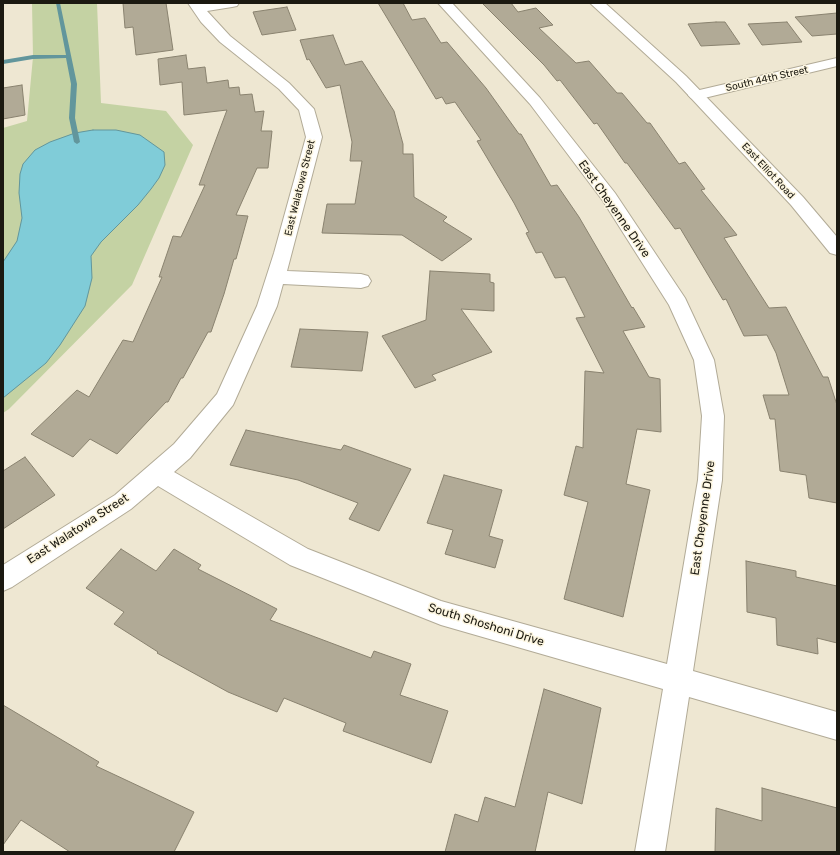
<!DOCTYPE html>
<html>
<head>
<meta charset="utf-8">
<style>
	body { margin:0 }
	#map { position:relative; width:840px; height:855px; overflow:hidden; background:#eee7d2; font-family:Rubik,sans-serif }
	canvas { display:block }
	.frame { position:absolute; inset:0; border:4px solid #1b1911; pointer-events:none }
</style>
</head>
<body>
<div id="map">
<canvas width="840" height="855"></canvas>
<div class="frame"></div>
</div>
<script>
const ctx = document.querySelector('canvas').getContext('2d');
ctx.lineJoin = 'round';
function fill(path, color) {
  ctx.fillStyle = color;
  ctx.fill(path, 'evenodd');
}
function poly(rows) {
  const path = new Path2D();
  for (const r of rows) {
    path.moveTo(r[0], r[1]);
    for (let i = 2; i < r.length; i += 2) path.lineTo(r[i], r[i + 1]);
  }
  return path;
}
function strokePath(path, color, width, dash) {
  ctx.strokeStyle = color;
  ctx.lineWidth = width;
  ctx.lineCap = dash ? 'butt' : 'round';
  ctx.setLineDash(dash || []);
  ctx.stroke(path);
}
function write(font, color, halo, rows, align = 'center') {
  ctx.font = font + ' Rubik,sans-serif';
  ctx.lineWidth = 3;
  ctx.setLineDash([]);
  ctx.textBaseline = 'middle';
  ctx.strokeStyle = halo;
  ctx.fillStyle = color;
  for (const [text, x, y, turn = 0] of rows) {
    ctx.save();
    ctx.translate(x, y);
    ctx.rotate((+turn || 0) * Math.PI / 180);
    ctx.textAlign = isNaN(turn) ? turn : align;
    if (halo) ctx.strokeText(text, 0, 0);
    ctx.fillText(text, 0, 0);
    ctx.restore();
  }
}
fill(poly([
	[32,3,97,3,101,103,166,111,193,145,132,285,9,409,3,413,3,128,27,121,33,57]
]), '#c4d2a3');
const water = poly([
	[93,130,116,130,140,135,164,152,165,165,159,178,151,189,138,205,101,242,91,256,92,278,85,306,60,345,46,363,3,398,3,262,17,241,22,218,19,193,20,174,23,164,35,150,50,142,75,133,93,130]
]);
fill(water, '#80ccd8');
strokePath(water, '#62969c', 1);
fill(poly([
	[56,3,60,3,77,84,75,118,80,142,77,144,74,142,69,118,71,84,66,58,33,59,3,64,3,60,33,55,66,55,56,3]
]), '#62969c');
const building = poly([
	[123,3,166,3,173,50,136,55,133,27,125,28,123,3],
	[378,3,403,3,412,20,425,18,441,43,447,42,486,88,519,134,521,134,551,186,557,185,579,217,632,308,633,307,645,327,623,331,649,377,660,379,661,432,637,429,626,484,650,490,623,617,564,599,588,502,564,495,576,446,583,448,585,371,604,373,576,318,585,317,565,277,555,278,542,252,536,253,526,233,529,232,514,203,477,141,481,140,455,102,446,104,442,97,436,99,378,3],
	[482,3,511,3,518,12,536,8,553,25,539,28,576,63,589,61,617,93,622,93,647,123,650,123,679,164,685,162,705,189,701,190,737,235,724,238,769,308,786,307,823,377,828,377,837,405,837,503,809,498,806,475,780,471,775,419,770,419,763,395,789,395,776,353,767,335,744,336,726,299,723,300,680,228,675,229,627,163,625,163,597,123,594,124,560,80,557,81,544,65,482,3],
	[287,7,296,30,262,35,253,12,287,7],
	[837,13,837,34,812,36,795,17,837,13],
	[716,22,725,22,740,44,701,46,688,24,716,22],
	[787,22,802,42,762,45,748,24,787,22],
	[333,35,345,65,362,61,394,111,403,144,403,154,413,154,414,197,447,217,443,221,472,239,442,261,402,235,322,233,327,204,355,204,362,161,350,161,352,142,340,85,326,88,309,59,307,60,300,40,333,35],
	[186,55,188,69,205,67,207,83,228,80,229,88,239,87,240,95,252,94,255,112,264,111,261,131,272,131,268,168,257,168,236,215,248,216,236,259,234,259,224,294,211,332,208,332,183,378,181,378,168,402,166,402,117,454,90,439,73,457,31,434,77,390,89,397,123,340,133,342,162,277,159,277,173,236,181,237,205,185,199,185,227,110,184,115,182,82,160,85,158,59,186,55],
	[22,85,25,115,3,119,3,88,22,85],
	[430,271,490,274,490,282,494,283,494,311,461,309,492,352,432,375,436,380,415,388,382,336,426,320,430,271],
	[300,329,368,332,362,371,291,367,300,329],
	[246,430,341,450,344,445,411,469,379,531,349,519,358,503,298,480,230,465,246,430],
	[25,457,55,495,3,529,3,471,25,457],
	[444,475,502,490,489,536,503,540,495,568,445,554,453,530,427,523,444,475],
	[121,549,156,571,174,549,201,565,198,569,277,609,270,620,371,658,374,651,411,664,400,695,448,711,431,763,343,731,346,723,284,698,277,712,228,692,157,653,158,652,114,624,124,612,86,588,121,549],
	[746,561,796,571,796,577,837,586,837,643,817,638,818,654,777,645,776,618,747,612,746,561],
	[544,689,601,708,582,804,548,792,535,852,445,852,455,814,478,822,485,797,515,807,544,689],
	[3,705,99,762,96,766,194,812,174,852,70,852,21,820,3,845,3,705],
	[762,788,837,808,837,852,715,852,716,808,762,821,762,788]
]);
fill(building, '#b1aa96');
strokePath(building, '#89826f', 1);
const minor = poly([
	[188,3,239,3,237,6,232,7,207,11,230,36,289,83,314,109,322,137,287,271,361,274,368,276,371,281,368,286,361,288,283,284,277,306,233,405,190,458,174,472,308,549,441,601,667,664,698,480,702,416,694,360,669,305,603,201,530,104,438,3,452,3,540,98,615,193,685,298,714,360,724,416,722,480,693,671,837,712,837,740,689,697,665,852,635,852,663,689,441,625,290,565,158,486,131,509,12,587,3,591,3,565,115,495,174,444,217,394,257,306,274,253,306,137,299,110,279,89,220,42,201,22,188,3],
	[837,58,837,66,696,100,691,98,688,95,691,92,837,58]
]);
const secondary = poly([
	[590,3,605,3,686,76,803,197,837,237,837,255,830,253,791,205,676,82,590,3]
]);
strokePath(minor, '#b2ab97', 2);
strokePath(secondary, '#b2ab97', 2);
fill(minor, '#fff');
fill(secondary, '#fff');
write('10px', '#1b1911', '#fcf5df', [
	["South 44th Street",767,79,-13],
	["East Elliot Road",768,171,47],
	["East Walatowa Street",300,188,-76]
]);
write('12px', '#1b1911', '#fcf5df', [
	["East Cheyenne Drive",614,209,55],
	["East Cheyenne Drive",703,518,-82],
	["East Walatowa Street",78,529,-33],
	["South Shoshoni Drive",486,625,17]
]);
</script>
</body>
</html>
